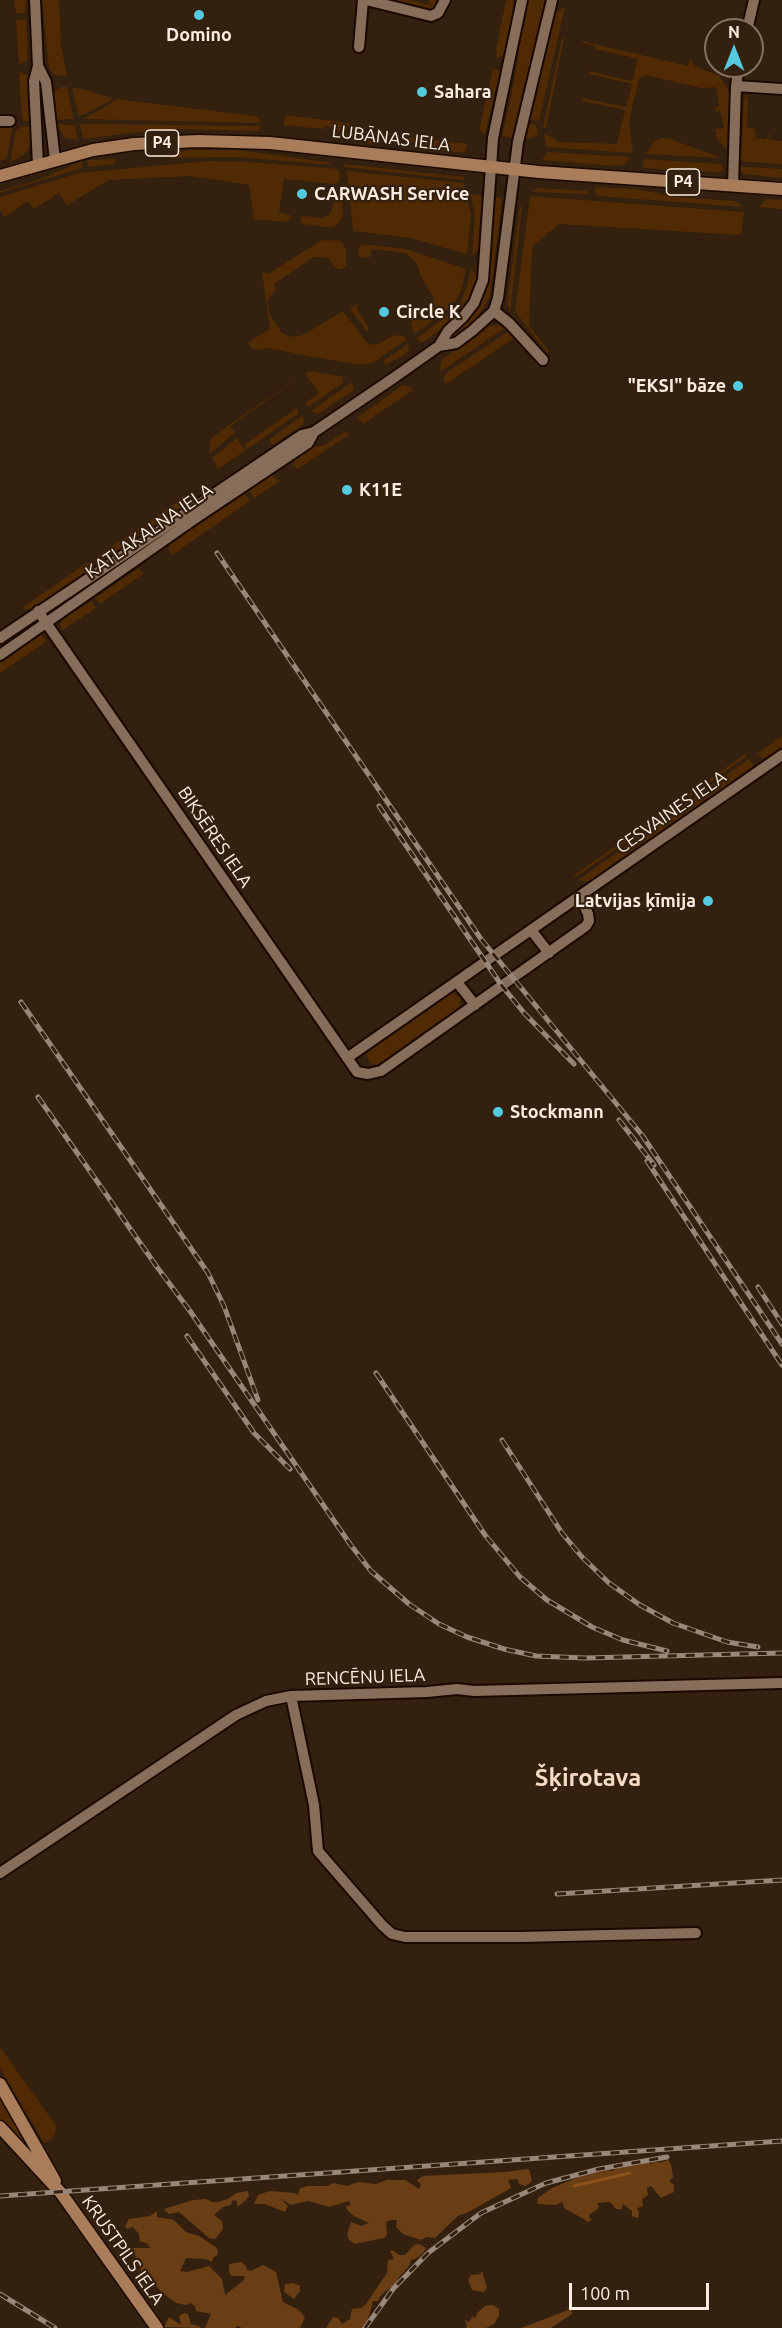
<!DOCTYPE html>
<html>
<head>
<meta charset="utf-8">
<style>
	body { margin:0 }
	#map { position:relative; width:782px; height:2328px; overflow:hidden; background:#34200e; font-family:Ubuntu,sans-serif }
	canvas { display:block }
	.north { position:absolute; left:704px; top:18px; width:60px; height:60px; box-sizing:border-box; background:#34200e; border:2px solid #847263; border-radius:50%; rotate:0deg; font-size:16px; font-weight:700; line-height:24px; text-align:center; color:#fbede2 }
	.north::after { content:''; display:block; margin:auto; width:21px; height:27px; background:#54cade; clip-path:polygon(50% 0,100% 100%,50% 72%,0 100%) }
	.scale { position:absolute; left:569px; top:2283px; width:140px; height:27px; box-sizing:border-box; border:3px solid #fbede2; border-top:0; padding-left:8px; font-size:18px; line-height:21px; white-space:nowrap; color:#fbede2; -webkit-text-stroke:4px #34200e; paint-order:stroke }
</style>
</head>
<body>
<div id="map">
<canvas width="782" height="2328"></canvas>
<div class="north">N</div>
<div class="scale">100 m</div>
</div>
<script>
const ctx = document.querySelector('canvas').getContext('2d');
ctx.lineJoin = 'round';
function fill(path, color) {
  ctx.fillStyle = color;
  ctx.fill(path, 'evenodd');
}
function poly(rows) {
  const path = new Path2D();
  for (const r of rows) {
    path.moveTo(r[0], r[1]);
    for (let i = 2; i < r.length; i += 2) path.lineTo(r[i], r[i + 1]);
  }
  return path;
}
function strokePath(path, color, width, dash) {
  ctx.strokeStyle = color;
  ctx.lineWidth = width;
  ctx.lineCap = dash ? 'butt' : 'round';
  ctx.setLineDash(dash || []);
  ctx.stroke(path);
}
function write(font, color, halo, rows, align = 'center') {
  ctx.font = font + ' Ubuntu,sans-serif';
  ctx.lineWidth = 4.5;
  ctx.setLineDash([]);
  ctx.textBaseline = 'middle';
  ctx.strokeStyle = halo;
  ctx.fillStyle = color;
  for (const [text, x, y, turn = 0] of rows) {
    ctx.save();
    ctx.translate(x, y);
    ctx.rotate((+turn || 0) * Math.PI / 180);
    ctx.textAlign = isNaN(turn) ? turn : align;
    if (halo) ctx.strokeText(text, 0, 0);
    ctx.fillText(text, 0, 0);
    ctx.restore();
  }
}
fill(poly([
	[14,0,26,0,25,13,16,13],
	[42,0,59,0,61,46,67,76,55,75,49,69],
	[380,0,410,0,428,5,429,0,440,0,435,10,428,12],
	[506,0,513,0,513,14,505,50,502,56,497,59,496,49],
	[529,0,545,0,513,138,502,136,513,87,521,36],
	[565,7,539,121,530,120,553,19,556,12],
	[26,19,28,60,19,65,16,20],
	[562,38,564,38,546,128,543,128],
	[582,41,688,66,690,59,696,67,718,75,726,85,730,97,728,147,725,148,717,139,715,129,724,128,720,111,716,112,715,107,719,106,716,87,702,88,645,75,639,78,629,121,633,153,546,147,544,135,548,135,559,142,617,144,625,110,582,101,583,98,626,107,632,84,589,74,590,71,632,81,638,59,595,49,595,46,582,43],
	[493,69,500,71,485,134,479,130],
	[19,72,28,75,30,121,24,121,22,119],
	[62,87,67,87,74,119,56,120,53,96,56,90],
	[72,88,83,89,112,98,109,102,79,117],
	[748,94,747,127,755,129,756,139,766,139,775,126,768,139,782,141,782,164,745,162,741,159,744,99],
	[116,99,256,116,261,120,259,123,83,119,110,104],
	[286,115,349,123,349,126,341,131,335,131,334,128,325,126,324,129,283,125],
	[529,123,536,125,538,133,535,137,525,140],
	[56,124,75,125,78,140,65,138],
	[80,124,262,126,258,131,182,129,154,130,83,139],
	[0,126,12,128,7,158,0,161],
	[30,126,31,137,28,150,22,156,10,162,16,131,20,127],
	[352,130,383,133,380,141,371,144,343,136],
	[399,136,467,144,466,150,464,153,442,150,402,139],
	[662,138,670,139,722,158,646,154,654,141],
	[187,150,238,150,326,162,333,165,236,157,170,158,169,155],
	[547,152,630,157,625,164,615,166,542,160],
	[116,159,114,164,88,167,87,160],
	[644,159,719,164,722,165,723,170,718,172,644,168,642,164],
	[82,161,82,168,0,193,0,191,41,179],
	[208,161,250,162,338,169,341,176,338,183,334,184,284,179,279,212,290,215,291,218,286,222,254,219,249,185,190,176,109,180,67,205,59,193,34,209,28,201,4,217,0,210,0,197,79,173],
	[343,164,464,177,464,180,345,167],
	[738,166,782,169,782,178,743,174],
	[347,171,464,183,471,216,467,254,410,238,353,231],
	[595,187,637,189,675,197,735,201,743,207,598,196,594,191],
	[538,188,588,191,588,194,533,192],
	[339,193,342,197,343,217,337,225,332,228,303,224,301,222,301,217,303,216,321,218,329,215,332,209,336,194],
	[471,194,483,196,479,249,472,255,475,215],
	[530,196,744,212,741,235,559,224,532,247,529,326,549,351,547,353,515,311],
	[494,197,502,198,490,297,476,319,457,335,449,339,473,315,485,294,489,272],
	[766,199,782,200,782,209,759,207],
	[520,205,522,208,510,313,507,303],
	[322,240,340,241,343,244,346,249,346,266,342,269,337,269,328,258,314,257,274,284,276,290,267,300,270,315,282,333,291,337,303,335,343,311,368,344,377,345,394,335,404,336,406,340,373,363,358,365,266,348,261,350,251,348,248,343,270,328,262,272,268,274],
	[363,244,406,249,466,269,461,291,455,302,444,313,414,334,411,324,414,318,420,321,435,312,431,305,434,298,422,279,417,263,405,253,372,249,370,257,359,258,358,248],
	[471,268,477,276,475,288,468,303,453,320,422,343,417,338,457,308,466,289],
	[357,304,357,310,369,328,367,332,350,309],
	[499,325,505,328,440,372,441,362,444,358,489,326],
	[509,331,513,339,511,340,446,384,443,379,447,372],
	[408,344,409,350,406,354,385,365,384,360],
	[309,371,343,377,343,383,308,407,305,403,319,393,305,374,230,426,235,433,210,453,210,440,230,424],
	[352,382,354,390,318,414,311,411],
	[403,385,409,386,413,390,363,424,358,417],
	[297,408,299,413,247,449,244,445],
	[303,415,304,422,302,425,273,445,271,444,270,439],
	[344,432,347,432,349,435,297,469,294,465,295,457,309,448,325,445],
	[237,438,245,451,218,469,212,458],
	[270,475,280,481,254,498,248,489],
	[190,493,192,501,153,527,145,524],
	[245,494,250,501,172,555,169,551,169,544,171,542],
	[139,528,139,536,136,539,106,560,100,559,97,556],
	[88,562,90,563,88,572,36,608,31,610,22,608],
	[139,568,143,574,100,604,95,598],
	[92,601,96,608,61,631,60,625,63,618],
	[35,636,42,636,47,641,0,673,0,659],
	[782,736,782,747,765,759,761,758,758,753],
	[745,754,747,756,576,877,573,876],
	[749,759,753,764,753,768,589,882,578,880],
	[453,992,461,999,458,1011,380,1063,375,1065,369,1062,367,1054,369,1050],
	[0,2047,57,2127,54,2137,50,2140,44,2143,0,2068],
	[0,2092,27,2143,25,2145,22,2145,0,2121]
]), '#4f2a03');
fill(poly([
	[668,2160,671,2164,673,2177,669,2181,674,2185,674,2192,661,2198,651,2186,647,2188,648,2195,642,2199,643,2206,637,2208,639,2212,638,2218,632,2216,632,2211,623,2204,622,2209,616,2209,610,2202,597,2203,599,2208,589,2215,589,2218,592,2219,589,2222,564,2208,563,2202,555,2205,537,2204,538,2198,552,2188,584,2175,607,2170,612,2171,617,2168,647,2162,651,2164,655,2161,659,2163],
	[529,2169,532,2181,526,2186,519,2184,518,2179,508,2180,511,2188,467,2213,459,2215,435,2238,427,2237,421,2240,403,2234,396,2227,397,2220,391,2220,386,2222,387,2235,384,2238,355,2244,349,2240,347,2234,351,2222,361,2226,369,2223,354,2216,347,2210,346,2206,351,2205,349,2201,329,2207,308,2201,291,2205,280,2198,288,2206,285,2212,265,2204,254,2204,258,2195,270,2191,294,2193,298,2195,300,2188,308,2186,328,2186,333,2183,347,2186,358,2182,376,2184,387,2180,405,2180,419,2189,421,2185,417,2180,423,2176,505,2172],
	[248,2191,249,2196,244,2202,237,2207,237,2201,233,2200,231,2205,223,2207,214,2215,222,2221,223,2229,215,2239,209,2238,179,2212,169,2214,164,2209,193,2200,206,2199,212,2202,218,2202,228,2199,236,2193],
	[157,2211,157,2217,174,2220,186,2232,199,2236,217,2248,218,2254,213,2258,212,2262,206,2259,186,2258,180,2271,187,2272,209,2266,222,2279,225,2295,244,2280,245,2276,232,2276,229,2272,229,2264,241,2262,246,2266,247,2270,251,2271,263,2265,276,2272,283,2302,299,2310,305,2317,300,2328,242,2328,237,2326,235,2328,205,2328,211,2314,196,2311,195,2306,190,2303,186,2305,176,2303,161,2292,150,2277,146,2278,145,2291,140,2284,141,2260,136,2262,135,2253,131,2250,134,2248,150,2248,148,2244,140,2241,139,2234,133,2227,127,2229,125,2226,129,2219,150,2216],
	[419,2244,426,2248,424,2252,417,2258,411,2260,409,2266,400,2276,396,2283,380,2296,378,2301,373,2301,368,2320,363,2328,326,2328,333,2317,338,2318,342,2324,350,2319,352,2309,361,2308,366,2304,387,2273,388,2260,394,2259,390,2251,394,2251,399,2255,405,2255,414,2245],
	[482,2271,487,2288,484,2292,476,2291,472,2290,468,2280,471,2275,480,2274],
	[293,2283,300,2286,300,2291,294,2299,284,2292,285,2284],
	[493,2305,499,2309,499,2316,494,2324,486,2328,465,2328,467,2326,465,2320,469,2322,473,2316,475,2319,477,2313,485,2306],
	[571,2309,572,2314,551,2328,521,2328],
	[184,2313,188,2314,191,2324,199,2326,201,2328,164,2327,169,2317,181,2325,179,2316]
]), '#6a3e14');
strokePath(poly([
	[574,2186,630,2173]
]), '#8c521a', 3);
const minor = poly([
	[35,0,38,66,34,81,38,165],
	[366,0,431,16,438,13,445,0],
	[747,30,754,0],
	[359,47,363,0],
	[38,66,46,82,55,160],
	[736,86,782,89],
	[0,121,10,121],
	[733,186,736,86,739,66],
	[494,311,509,323,543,360],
	[439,346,456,343,472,331,494,311,498,298,518,142,552,0],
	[38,611,357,1072,368,1074,381,1071,586,926,589,921,588,914,580,896],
	[0,638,302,435,314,432,392,379,439,346,448,331,463,317,474,303,483,280,493,138,522,0],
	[0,655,193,520,308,443,314,432],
	[531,930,549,953],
	[457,982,475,1005],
	[347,1058,782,755],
	[291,1696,314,1805,318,1851,382,1925,392,1934,405,1937,520,1937,696,1933],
	[0,1873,236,1715,266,1701,291,1696,427,1692,457,1689,474,1691,782,1683]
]);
const major = poly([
	[0,176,93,150,134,144,198,141,270,143,539,172,782,189],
	[0,2084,55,2181],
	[0,2127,61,2193,157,2328]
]);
strokePath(minor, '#1b0900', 14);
strokePath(major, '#1b0900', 15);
strokePath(minor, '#876e5a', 10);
strokePath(major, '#a97d59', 12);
const rail = poly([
	[217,553,481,939,642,1135,782,1344],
	[379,806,502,986,525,1014,574,1064],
	[21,1002,208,1273,224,1306,258,1400],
	[38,1097,157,1267,190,1311,350,1544,371,1571,409,1604,439,1624,467,1637,504,1649,536,1656,585,1658,782,1653],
	[619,1120,654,1165],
	[647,1161,782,1365],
	[758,1287,782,1324],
	[187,1336,254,1433,290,1469],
	[376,1373,485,1535,520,1577,547,1600,592,1627,623,1640,667,1651],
	[502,1440,562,1533,582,1557,609,1583,640,1605,673,1623,727,1642,758,1647],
	[557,1894,782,1880],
	[0,2196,782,2141],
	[0,2294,55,2328],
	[365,2328,393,2289,428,2253,481,2213,546,2183,599,2169,667,2157]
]);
strokePath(rail, '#998879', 5);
strokePath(rail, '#34200e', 3, [9]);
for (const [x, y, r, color] of [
	[199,15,6,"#54cade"],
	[422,92,6,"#54cade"],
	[302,194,6,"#54cade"],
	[384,312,6,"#54cade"],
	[738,386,6,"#54cade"],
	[347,490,6,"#54cade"],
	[708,901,6,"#54cade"],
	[498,1112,6,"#54cade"]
]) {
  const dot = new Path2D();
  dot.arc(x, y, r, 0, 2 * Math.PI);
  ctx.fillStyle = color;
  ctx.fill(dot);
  strokePath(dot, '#34200e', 2);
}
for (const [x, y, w] of [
	[162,143,33],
	[683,182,33]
]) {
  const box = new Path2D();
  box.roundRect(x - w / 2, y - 13, w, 26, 4.5);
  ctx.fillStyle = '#34200e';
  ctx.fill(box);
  strokePath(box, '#fbede2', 1.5);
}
write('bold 16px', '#fbede2', null, [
	["P4",162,143],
	["P4",683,182]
]);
write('bold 18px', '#fbede2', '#34200e', [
	["Domino",199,35,"center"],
	["Sahara",434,92],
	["CARWASH Service",314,194],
	["Circle K",396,312],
	["\"EKSI\" bāze",726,386,"right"],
	["K11E",359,490],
	["Latvijas ķīmija",696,901,"right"],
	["Stockmann",510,1112]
], 'left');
write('18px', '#fbede2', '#34200e', [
	["LUBĀNAS IELA",391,138,7],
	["KATLAKALNA IELA",149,531,-35],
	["CESVAINES IELA",671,812,-35],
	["BIKSĒRES IELA",215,837,56],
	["RENCĒNU IELA",365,1677,-2],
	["KRUSTPILS IELA",123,2250,55]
]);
write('bold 24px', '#f6dac4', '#34200e', [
	["Šķirotava",588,1778]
]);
</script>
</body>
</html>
